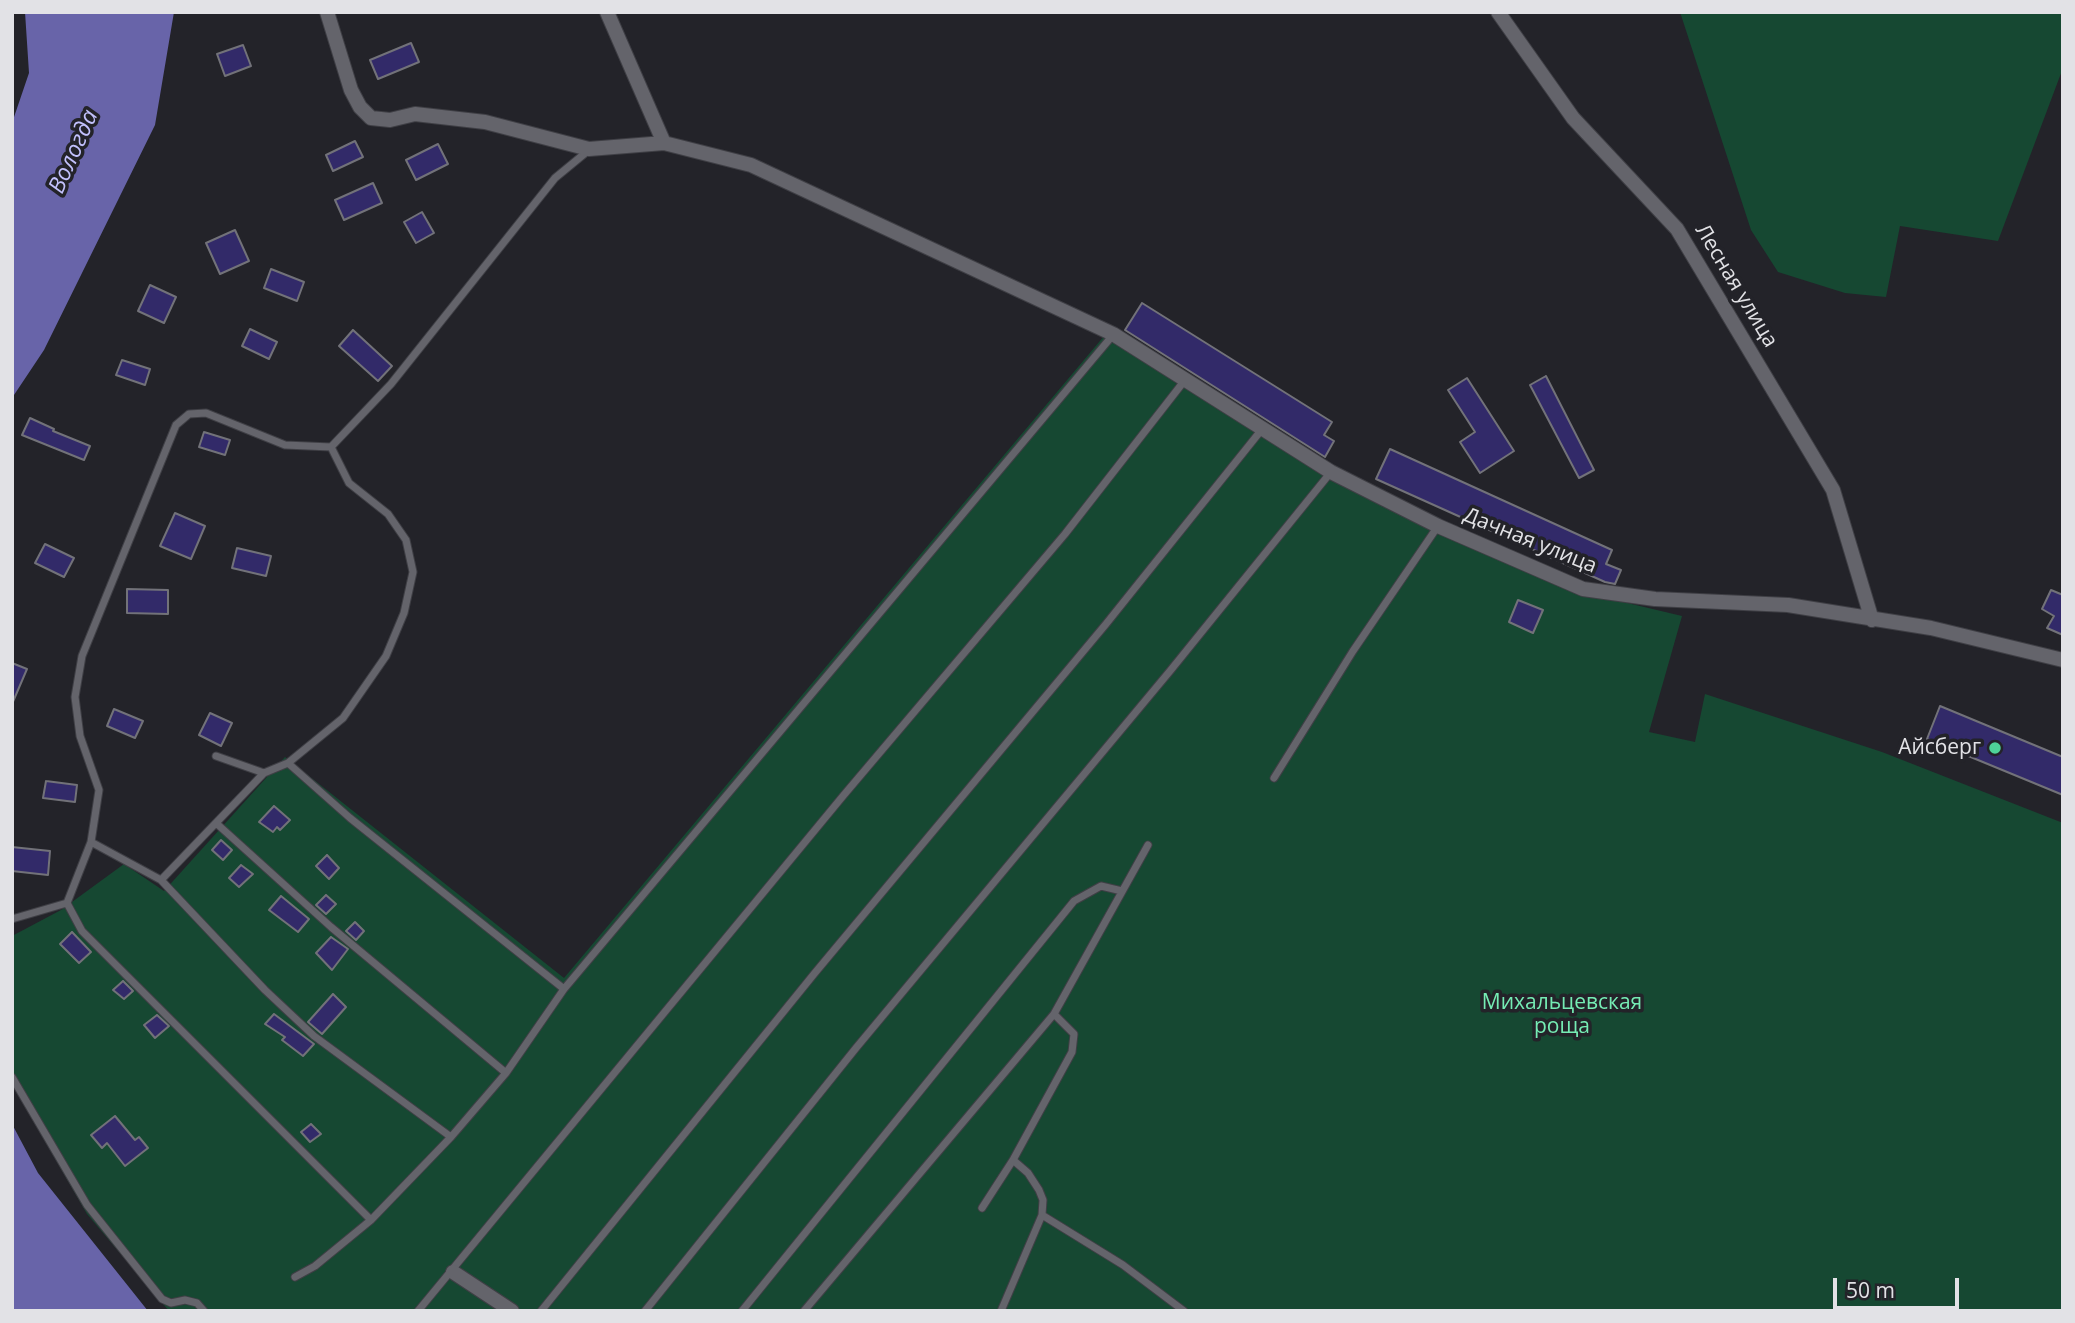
<!DOCTYPE html>
<html>
<head>
<meta charset="utf-8">
<style>
	body { margin:0 }
	#map { position:relative; width:2075px; height:1323px; overflow:hidden; background:#232329; font-family:"Open Sans",sans-serif }
	canvas { display:block }
	.frame { position:absolute; inset:0; border:14px solid #e2e2e6; pointer-events:none }
	.scale { position:absolute; left:1833px; top:1278px; width:126px; height:32px; box-sizing:border-box; border:4px solid #e2e2e6; border-top:0; padding-left:9px; font-size:21px; line-height:24px; white-space:nowrap; color:#e2e2e6; -webkit-text-stroke:5px #232329; paint-order:stroke }
</style>
</head>
<body>
<div id="map">
<canvas width="2075" height="1323"></canvas>
<div class="frame"></div>
<div class="scale">50 m</div>
</div>
<script>
const ctx = document.querySelector('canvas').getContext('2d');
ctx.lineJoin = 'round';
function fill(path, color) {
  ctx.fillStyle = color;
  ctx.fill(path, 'evenodd');
}
function poly(rows) {
  const path = new Path2D();
  for (const r of rows) {
    path.moveTo(r[0], r[1]);
    for (let i = 2; i < r.length; i += 2) path.lineTo(r[i], r[i + 1]);
  }
  return path;
}
function strokePath(path, color, width, dash) {
  ctx.strokeStyle = color;
  ctx.lineWidth = width;
  ctx.lineCap = dash ? 'butt' : 'round';
  ctx.setLineDash(dash || []);
  ctx.stroke(path);
}
function write(font, color, halo, rows, align = 'center') {
  ctx.font = font + ' "Open Sans",sans-serif';
  ctx.lineWidth = 7;
  ctx.setLineDash([]);
  ctx.textBaseline = 'middle';
  ctx.strokeStyle = halo;
  ctx.fillStyle = color;
  for (const [text, x, y, turn = 0] of rows) {
    ctx.save();
    ctx.translate(x, y);
    ctx.rotate((+turn || 0) * Math.PI / 180);
    ctx.textAlign = isNaN(turn) ? turn : align;
    if (halo) ctx.strokeText(text, 0, 0);
    ctx.fillText(text, 0, 0);
    ctx.restore();
  }
}
fill(poly([
	[1680,12,2063,12,2063,68,1998,241,1900,226,1886,297,1845,293,1778,272,1751,230],
	[1105,335,1330,476,1581,592,1682,616,1649,732,1695,742,1705,694,1882,752,2063,823,2063,1311,169,1311,87,1214,12,1084,12,936,61,910,124,864,164,891,285,757,564,978]
]), '#164832');
fill(poly([
	[25,12,174,12,155,125,44,350,12,398,12,123,29,73],
	[12,1124,38,1173,148,1311,12,1311]
]), '#6864a9');
const building = poly([
	[411,43,419,62,378,79,370,60,411,43],
	[243,45,251,66,225,76,217,54,243,45],
	[355,141,363,157,333,171,326,155,355,141],
	[438,144,448,164,416,180,406,160,438,144],
	[373,183,382,203,344,220,335,200,373,183],
	[422,212,434,233,416,243,404,222,422,212],
	[235,230,249,261,220,274,206,243,235,230],
	[271,269,304,282,297,301,264,288,271,269],
	[150,285,176,297,164,323,138,311,150,285],
	[1142,303,1332,422,1324,435,1334,441,1325,457,1125,330,1142,303],
	[250,329,277,342,269,359,242,346,250,329],
	[353,330,392,366,378,381,339,346,353,330],
	[122,360,150,369,145,385,116,375,122,360],
	[1546,376,1594,470,1579,478,1530,385,1546,376],
	[1467,378,1514,451,1480,473,1460,442,1475,432,1448,390,1467,378],
	[30,418,54,429,53,431,90,446,84,460,22,435,30,418],
	[204,432,230,440,225,455,199,447,204,432],
	[1390,449,1612,550,1606,564,1621,570,1615,584,1605,582,1376,479,1390,449],
	[175,513,205,526,191,559,160,546,175,513],
	[45,544,74,558,64,577,35,563,45,544],
	[237,548,271,556,266,576,232,568,237,548],
	[127,589,168,590,168,614,127,613,127,589],
	[2051,590,2063,595,2063,635,2047,628,2054,616,2042,609,2051,590],
	[1518,600,1543,610,1533,633,1509,622,1518,600],
	[12,663,27,669,12,704,12,663],
	[1940,706,2063,757,2063,795,1927,739,1940,706],
	[114,709,143,721,135,738,107,726,114,709],
	[210,713,232,723,221,746,199,735,210,713],
	[46,781,77,785,75,802,43,798,46,781],
	[274,806,290,820,280,830,277,827,273,832,259,822,274,806],
	[221,840,232,850,223,860,212,850,221,840],
	[12,847,50,851,48,875,12,871,12,847],
	[327,855,339,868,329,879,316,866,327,855],
	[241,865,253,874,239,887,229,878,241,865],
	[326,895,336,904,326,914,316,905,326,895],
	[281,896,309,919,298,932,269,910,281,896],
	[355,922,364,931,356,940,346,931,355,922],
	[72,932,91,952,79,963,60,944,72,932],
	[331,937,348,949,332,970,316,953,331,937],
	[123,981,133,991,124,999,113,990,123,981],
	[333,994,346,1007,322,1034,308,1022,333,994],
	[274,1014,314,1044,303,1056,282,1040,285,1037,265,1024,274,1014],
	[157,1015,169,1026,155,1038,144,1025,157,1015],
	[115,1116,135,1140,139,1137,148,1148,125,1166,107,1143,102,1148,91,1135,115,1116],
	[311,1124,321,1134,310,1142,301,1132,311,1124]
]);
fill(building, '#322a69');
strokePath(building, '#727279', 2);
const service = poly([
	[331,447,391,384,555,178,589,150],
	[216,756,264,773],
	[288,763,350,818,564,989],
	[1274,778,1353,651,1438,526],
	[216,823,331,927,506,1073],
	[91,842,161,880,265,990,314,1036,451,1137],
	[67,903,82,931,371,1220],
	[12,919,67,903,91,842,99,790,80,736,75,697,82,656,176,425,189,414,206,413,285,445,331,447,349,483,388,514,406,540,413,572,404,613,386,656,343,718,288,763,264,773,161,880],
	[12,1077,87,1205,162,1299,171,1303,185,1300,197,1303,204,1311],
	[982,1208,1013,1160,1072,1052,1074,1034,1054,1014],
	[1042,1215,1123,1265,1184,1311],
	[295,1277,315,1266,371,1220,451,1137,506,1073,564,989,1113,335],
	[418,1311,843,796,1065,534,1185,380],
	[541,1311,814,974,1106,624,1263,428],
	[645,1311,856,1048,1170,671,1331,472],
	[742,1311,1074,901,1101,886,1122,891],
	[804,1311,1054,1014,1148,845],
	[1001,1311,1042,1215,1043,1200,1039,1190,1028,1173,1013,1160]
]);
const minor = poly([
	[327,12,351,90,360,107,371,118,390,120,415,114,485,122,589,149,664,143,751,165,1113,334,1331,472,1438,526,1583,589,1655,599,1788,605,1931,628,2063,660],
	[607,12,664,143],
	[1498,12,1573,118,1677,229,1833,490,1872,620],
	[453,1272,512,1311]
]);
strokePath(service, '#3f3f45', 9);
strokePath(minor, '#3f3f45', 16);
strokePath(service, '#64646b', 7);
strokePath(minor, '#64646b', 14);
for (const [x, y, r, color] of [
	[1995,748,7,"#4ed399"]
]) {
  const dot = new Path2D();
  dot.arc(x, y, r, 0, 2 * Math.PI);
  ctx.fillStyle = color;
  ctx.fill(dot);
  strokePath(dot, '#232329', 2.5);
}
write('21px', '#e2e2e6', '#232329', [
	["Лесная улица",1736,286,59],
	["Дачная улица",1530,541,22]
]);
write('21px', '#e2e2e6', '#232329', [
	["Айсберг",1981,748]
], 'right');
write('21px', '#75ecb4', '#232329', [
	["Михальцевская",1562,1003],
	["роща",1562,1027]
]);
write('italic 23px', '#c2c1fc', '#232329', [
	["Вологда",74,152,-66]
]);
</script>
</body>
</html>
